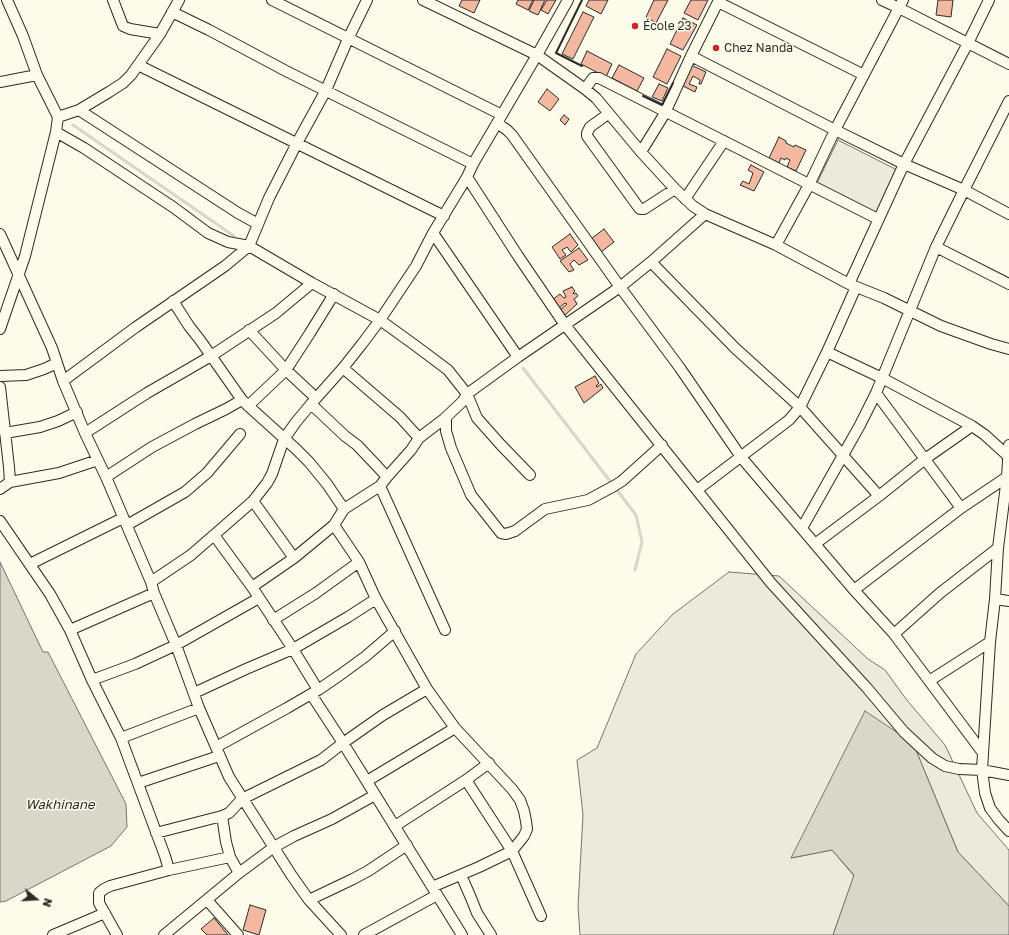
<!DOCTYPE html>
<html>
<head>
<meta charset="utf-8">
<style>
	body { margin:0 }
	#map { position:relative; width:1009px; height:935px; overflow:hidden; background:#fdfbea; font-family:"Golos Text",sans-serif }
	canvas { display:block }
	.north { position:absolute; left:16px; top:879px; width:40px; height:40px; -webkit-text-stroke:3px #fdfbea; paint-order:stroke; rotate:108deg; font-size:11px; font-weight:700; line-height:16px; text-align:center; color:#2b2b2b }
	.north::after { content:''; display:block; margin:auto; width:14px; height:18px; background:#2b2b2b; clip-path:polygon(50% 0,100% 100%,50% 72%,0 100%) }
</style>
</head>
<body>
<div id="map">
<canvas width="1009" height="935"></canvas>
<div class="north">N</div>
</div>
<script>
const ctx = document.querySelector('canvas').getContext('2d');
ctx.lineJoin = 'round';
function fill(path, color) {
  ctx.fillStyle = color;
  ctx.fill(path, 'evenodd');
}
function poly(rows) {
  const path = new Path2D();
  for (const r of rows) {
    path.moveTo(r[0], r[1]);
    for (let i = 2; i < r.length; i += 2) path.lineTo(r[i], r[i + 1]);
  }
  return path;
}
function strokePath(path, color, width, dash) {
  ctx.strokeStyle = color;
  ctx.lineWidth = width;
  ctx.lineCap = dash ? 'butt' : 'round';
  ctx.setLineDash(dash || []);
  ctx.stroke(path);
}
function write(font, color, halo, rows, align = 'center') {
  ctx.font = font + ' "Golos Text",sans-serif';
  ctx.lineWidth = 3;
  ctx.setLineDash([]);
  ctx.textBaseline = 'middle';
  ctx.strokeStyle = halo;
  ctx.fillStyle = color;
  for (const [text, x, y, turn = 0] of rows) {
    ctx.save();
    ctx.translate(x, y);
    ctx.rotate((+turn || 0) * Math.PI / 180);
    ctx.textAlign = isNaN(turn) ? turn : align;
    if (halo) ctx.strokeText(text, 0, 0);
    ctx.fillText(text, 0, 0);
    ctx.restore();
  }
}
const green = poly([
	[838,140,897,170,876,213,817,183,838,140],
	[729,572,779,576,868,659,885,670,906,699,945,745,977,813,1009,850,1009,906,958,852,913,743,791,858,832,850,854,876,833,935,580,935,578,906,583,815,577,760,597,748,636,654,673,614,729,572]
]);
fill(green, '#ecebdb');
strokePath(green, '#74746e', 1);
const water = poly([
	[0,562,43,652,48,652,126,804,127,827,111,846,6,901,0,902,0,562],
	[865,711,913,743,958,852,1009,906,1009,935,833,935,854,875,832,850,791,858,865,711]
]);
fill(water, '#d8d7c9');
strokePath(water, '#74746e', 1);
strokePath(poly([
	[73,125,234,236],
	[523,368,636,515,642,542,635,570]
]), '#d8d7c9', 3);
const building = poly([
	[462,0,480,0,474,13,459,6,462,0],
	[518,0,533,0,528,10,516,4,518,0],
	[534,0,545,0,538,15,529,11,534,0],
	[547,0,556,0,548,14,541,10,547,0],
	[589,0,608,0,601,14,586,6,589,0],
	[654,0,668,0,656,23,646,17,654,0],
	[691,0,708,0,698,20,684,13,691,0],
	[938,0,953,0,951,17,936,15,938,0],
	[583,12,594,17,573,59,562,54,583,12],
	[683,18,697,25,683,50,670,44,683,18],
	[667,49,681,56,667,84,653,77,667,49],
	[587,51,612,64,606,77,581,64,587,51],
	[619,65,644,78,637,91,612,78,619,65],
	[691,65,706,72,701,84,699,84,700,80,693,76,689,84,697,87,695,92,681,85,691,65],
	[659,84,668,88,662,101,652,97,659,84],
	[547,89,559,99,550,111,538,102,547,89],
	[564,115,569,119,565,125,560,120,564,115],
	[779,137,786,141,786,143,794,147,795,145,806,150,796,171,787,167,790,160,786,158,785,160,781,158,779,163,769,158,779,137],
	[751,165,764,172,754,191,740,185,743,181,749,184,753,173,748,170,751,165],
	[604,229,614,242,601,252,591,239,604,229],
	[570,234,578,245,571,252,567,247,562,250,566,255,560,259,552,247,570,234],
	[579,248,588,260,579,265,574,260,570,264,574,270,569,272,560,261,579,248],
	[572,287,575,291,573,293,574,294,576,293,578,296,574,299,577,304,564,316,560,310,567,304,565,303,558,309,552,300,560,294,564,298,566,297,563,291,572,287],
	[595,376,599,383,596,386,597,387,601,384,603,388,584,403,575,387,595,376],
	[250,905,266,910,259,935,243,930,250,905],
	[214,918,228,935,207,935,201,929,214,918]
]);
fill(building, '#f2b8a0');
strokePath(building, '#2b2b2b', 1);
const street = poly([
	[113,0,123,26,130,29,160,34],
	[272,0,502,115],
	[423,0,537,55,585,89,596,98,641,152,675,189,693,206,705,214,776,245,849,284,884,298,941,326,991,344,1009,349],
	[882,0,899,8,1009,64],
	[718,2,864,75],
	[172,12,209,30,286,71,473,164],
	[691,56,835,130,904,164,964,190,1009,214],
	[138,65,444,216],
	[0,82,37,75],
	[585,89,593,78,599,78,878,219],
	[79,110,238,213,258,224],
	[608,114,590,127,587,133,587,136,639,208,640,209,644,209,675,189],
	[58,117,79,110,109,92,123,83,131,75,160,34,179,0],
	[497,123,507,130,512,135,620,287,680,368,741,457,854,590,894,634,983,753],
	[56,132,84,148,173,207,208,233,228,242,249,246,312,283,380,320,416,346,448,370,467,394,477,418,501,445,530,475],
	[641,152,665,113,691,56,719,0],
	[467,177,518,256,565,325,771,583,867,688,904,732,932,758,945,766,959,769,982,770,1009,775],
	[685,199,724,141],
	[433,233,518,357],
	[0,234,52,348,63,381,85,433,106,477,151,582,154,593,176,645,199,708,229,777,292,876,309,900,341,935],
	[776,245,809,185,835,130,903,0],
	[936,247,1009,284],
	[651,262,735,348,800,407,879,496],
	[849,284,904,164,968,43,989,0],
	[173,301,189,326,200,340,242,400,255,412,296,449,309,462,327,484,344,509],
	[0,329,25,256,56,132,58,117,37,75,23,36,7,0],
	[249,330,286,370,316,398],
	[827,352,882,378,972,426,985,435,1008,456],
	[343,368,400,417,419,438,411,450,387,477,380,486,344,509,334,525,359,562,376,599,427,689,455,728,512,789,520,800,524,811,526,821,527,829,524,836,512,851,479,867,432,887],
	[0,376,26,375,44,369,57,363],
	[63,381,136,327,225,266,249,246,269,198,297,143,326,90,348,39,367,0],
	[0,387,9,467,10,482],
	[876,393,961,508],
	[311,404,345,436,357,445,377,466,387,477],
	[248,406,286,370,310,333,334,294],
	[446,418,446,431,451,448,471,495,501,533,506,534,515,531,545,509,588,500,614,486,622,481,662,445],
	[3,428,5,433,40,427,58,421,77,412],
	[85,433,147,393,187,370,211,356,276,313,312,283],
	[419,438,444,419,463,401,467,394,518,357,620,287,651,262,705,214],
	[1009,445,1007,477,998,548,995,599,990,642,982,770,985,793,990,808,999,820,1009,831],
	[106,477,152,447,195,424,226,409,242,400],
	[380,486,445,630],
	[0,489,10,482,59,473,98,460],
	[697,490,789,420,795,413,800,407,827,352,856,287],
	[253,501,294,558],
	[0,521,50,594,70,630,92,680,121,738,165,856,169,870],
	[127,525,185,492,207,473,240,434],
	[802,528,860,425,876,393,936,247,964,190,1009,101],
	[214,535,252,587,293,649,318,690],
	[815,544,879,496,925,459,972,426],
	[30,564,123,518],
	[151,582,191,555,214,535,253,501,267,483,272,474,284,439,296,422,311,404,343,368,362,344,380,320,416,266,433,233,467,177,473,164,537,55,568,0],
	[252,587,294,558,334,525],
	[854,590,961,508,1007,477],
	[995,599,1009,601],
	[273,620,316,593,359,562],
	[70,630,154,593],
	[894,634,940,593,998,548],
	[92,680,135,664,176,645,259,598],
	[929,681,990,642],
	[194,693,246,669,293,649,348,617,376,599],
	[311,694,343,743,462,935],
	[121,738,199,708],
	[216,747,287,708,318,690,340,675,366,656,395,631],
	[466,780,512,851,541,916],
	[367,781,455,728],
	[138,783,219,756],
	[222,816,226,842,230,857,239,873],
	[395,826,466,780,489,763],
	[156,833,222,816,229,813,242,799,321,760,343,743,383,715,427,689],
	[461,875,471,898,477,913,491,935],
	[207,900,238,935],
	[309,900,353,879,368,871,407,845],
	[53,935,105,913],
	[117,935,99,903,99,893,104,889,110,886,169,870,230,857],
	[164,935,239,873,274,847,294,836,332,819,375,795],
	[364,935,437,895]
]);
strokePath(street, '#2b2b2b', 12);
strokePath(street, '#fdfbea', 10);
strokePath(poly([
	[582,0,556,53,582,66],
	[643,96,662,105,673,83]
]), '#2b2b2b', 2);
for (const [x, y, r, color] of [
	[635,26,4,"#c62828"],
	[716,48,4,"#c62828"]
]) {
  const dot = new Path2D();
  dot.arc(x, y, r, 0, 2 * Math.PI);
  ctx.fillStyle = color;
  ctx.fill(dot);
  strokePath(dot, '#fdfbea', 1.5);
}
write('12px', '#2b2b2b', '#fdfbea', [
	["École 23",643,26],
	["Chez Nanda",724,48]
], 'left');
write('italic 13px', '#2b2b2b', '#fdfbea', [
	["Wakhinane",60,805]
]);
</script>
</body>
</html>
